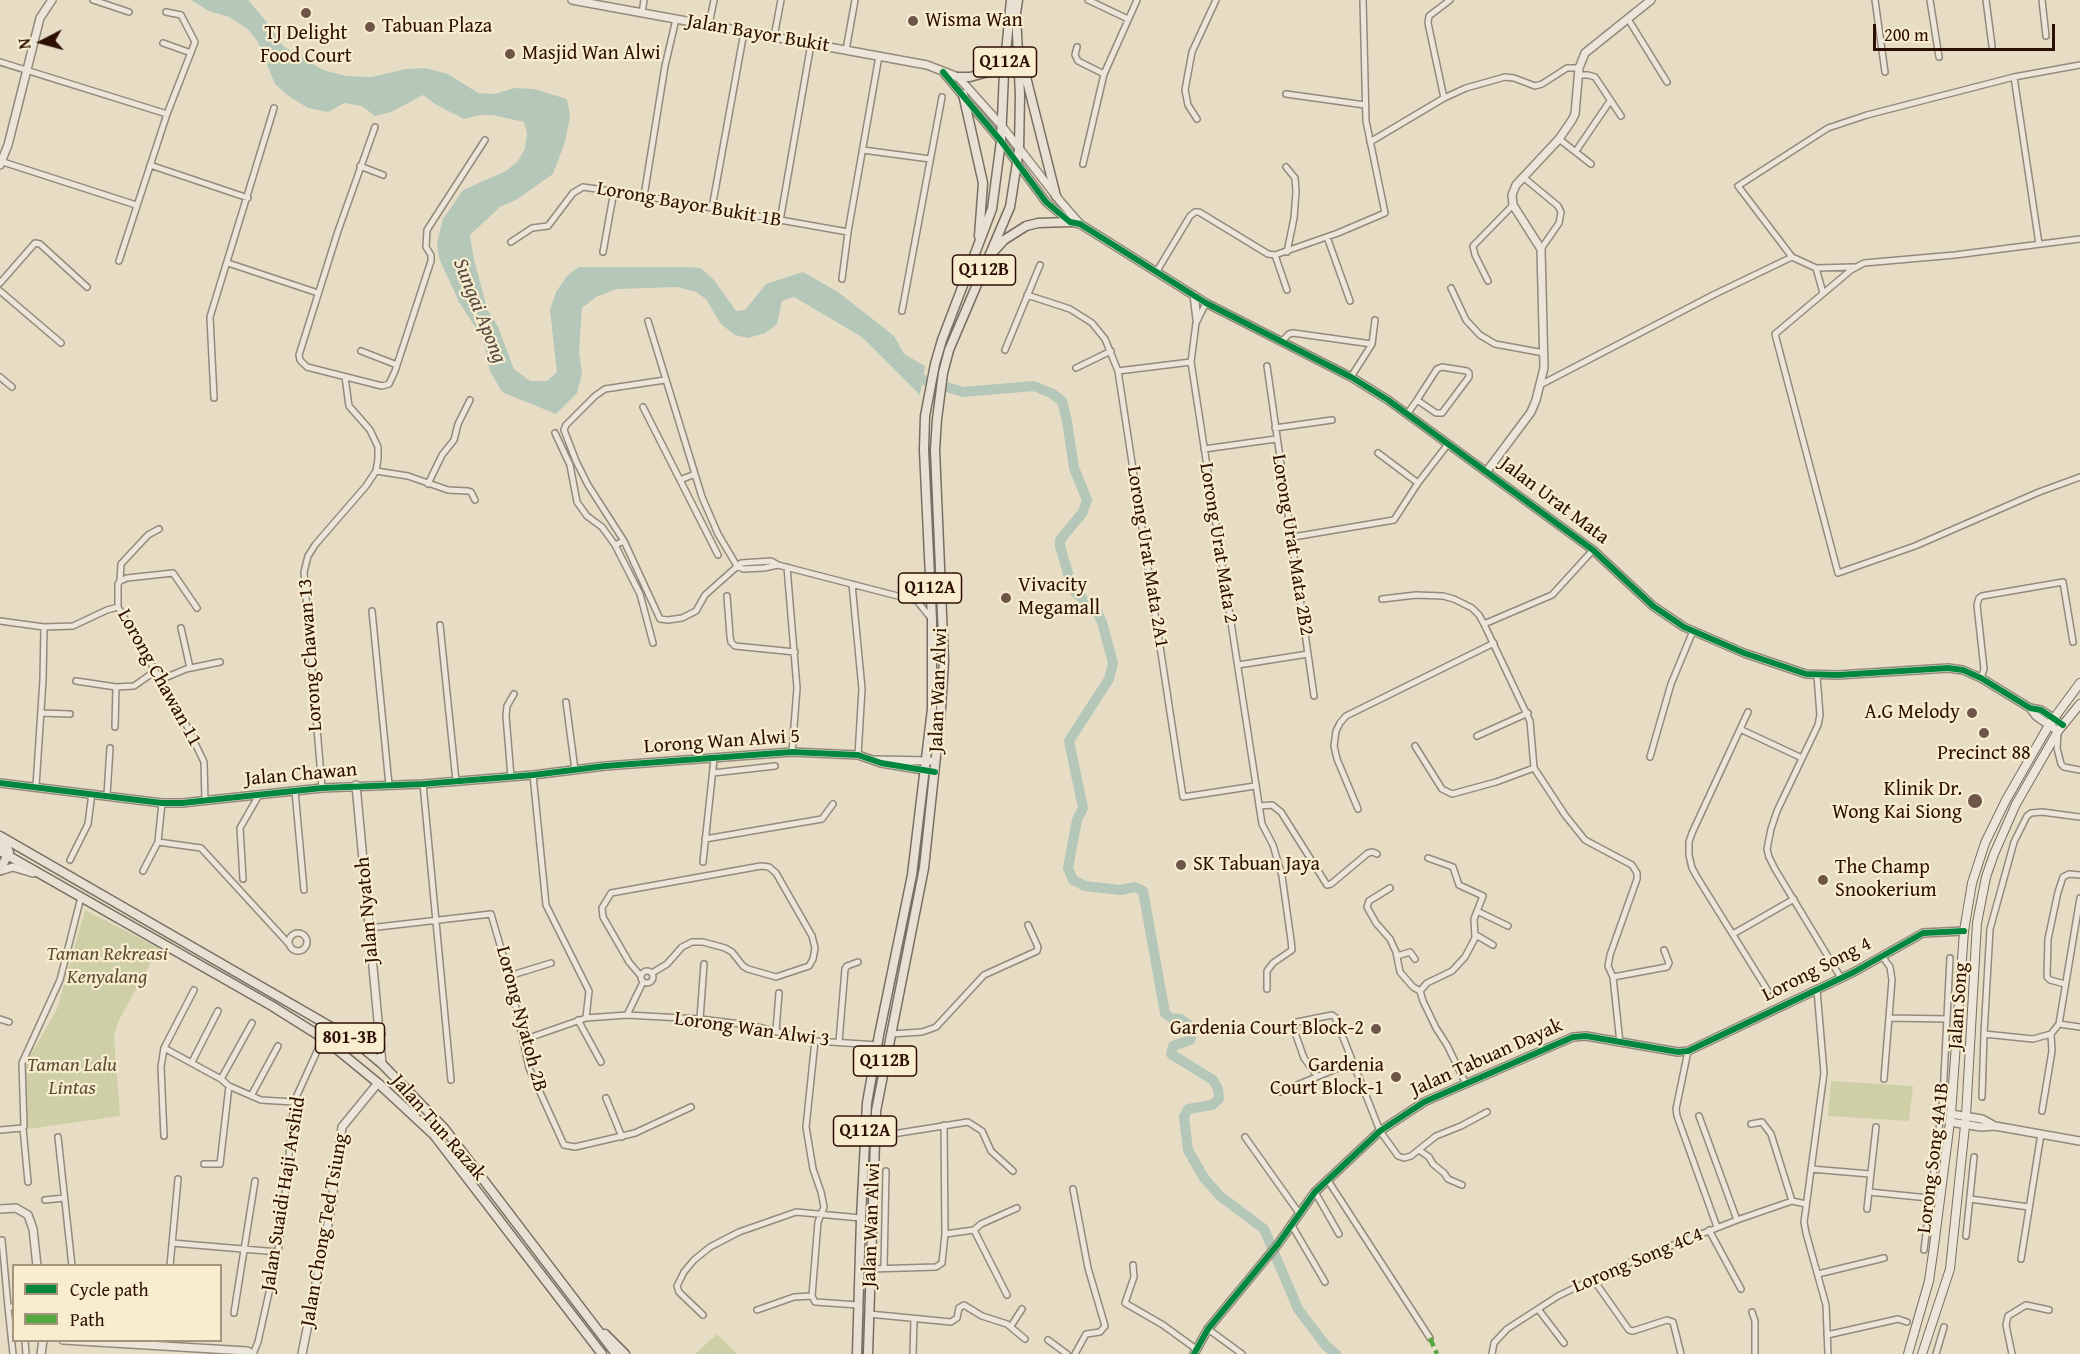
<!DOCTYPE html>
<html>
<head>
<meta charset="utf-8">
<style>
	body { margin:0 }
	#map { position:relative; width:2080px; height:1354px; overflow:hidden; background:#e7ddc5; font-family:"Gentium Book Plus",serif }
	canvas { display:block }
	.legend { position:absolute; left:12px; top:1264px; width:210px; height:78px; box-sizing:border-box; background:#f9edd0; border:2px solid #a7947e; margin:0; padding:8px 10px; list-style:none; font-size:18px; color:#2c0e03 }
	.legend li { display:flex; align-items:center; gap:12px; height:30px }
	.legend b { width:30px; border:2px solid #a7947e }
	.north { position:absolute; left:12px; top:12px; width:60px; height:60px; -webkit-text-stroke:4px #f9edd0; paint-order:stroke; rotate:264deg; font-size:16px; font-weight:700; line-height:24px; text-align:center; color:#2c0e03 }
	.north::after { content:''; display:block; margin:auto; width:21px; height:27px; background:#2c0e03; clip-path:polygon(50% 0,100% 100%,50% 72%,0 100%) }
	.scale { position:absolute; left:1873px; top:24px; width:182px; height:27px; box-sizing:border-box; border:3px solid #2c0e03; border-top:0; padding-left:8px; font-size:18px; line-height:21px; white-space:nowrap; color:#2c0e03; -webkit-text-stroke:4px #f9edd0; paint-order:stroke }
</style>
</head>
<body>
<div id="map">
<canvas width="2080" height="1354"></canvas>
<ul class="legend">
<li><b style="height:8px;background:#00873e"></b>Cycle path</li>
<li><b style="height:8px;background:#54a840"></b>Path</li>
</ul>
<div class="north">N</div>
<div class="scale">200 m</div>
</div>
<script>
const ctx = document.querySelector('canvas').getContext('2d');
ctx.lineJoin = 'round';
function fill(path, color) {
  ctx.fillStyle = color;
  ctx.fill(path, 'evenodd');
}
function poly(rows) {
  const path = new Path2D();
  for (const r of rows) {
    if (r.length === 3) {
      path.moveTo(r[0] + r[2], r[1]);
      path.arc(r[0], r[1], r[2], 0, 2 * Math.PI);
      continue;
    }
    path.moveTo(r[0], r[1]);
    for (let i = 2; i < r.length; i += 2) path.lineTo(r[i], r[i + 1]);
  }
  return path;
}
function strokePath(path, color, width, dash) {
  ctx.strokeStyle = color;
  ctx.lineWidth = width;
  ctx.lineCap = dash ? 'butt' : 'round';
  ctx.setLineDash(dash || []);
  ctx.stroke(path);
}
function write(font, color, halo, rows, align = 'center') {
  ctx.font = font + ' "Gentium Book Plus",serif';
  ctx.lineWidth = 4.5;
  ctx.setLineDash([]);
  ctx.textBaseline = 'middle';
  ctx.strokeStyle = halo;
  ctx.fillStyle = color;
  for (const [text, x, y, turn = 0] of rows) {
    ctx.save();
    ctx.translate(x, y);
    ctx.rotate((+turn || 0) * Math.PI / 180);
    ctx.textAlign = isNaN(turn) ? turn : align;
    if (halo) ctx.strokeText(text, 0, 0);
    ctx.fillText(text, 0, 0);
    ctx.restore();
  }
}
fill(poly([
	[85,910,159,948,118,1022,114,1037,120,1116,28,1129,26,1063,57,1009],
	[1831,1081,1913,1086,1909,1121,1828,1116],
	[717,1334,737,1354,695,1354]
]), '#cfcfa7');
fill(poly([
	[191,0,248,0,270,26,284,47,323,70,346,76,372,77,406,69,425,68,448,74,478,93,495,94,514,88,534,89,567,99,570,116,565,142,553,174,516,200,500,207,470,235,473,255,487,309,498,327,514,369,530,381,547,381,557,372,550,310,556,292,567,276,579,267,683,267,701,268,714,280,736,311,745,310,766,284,803,272,838,292,894,336,904,354,925,366,920,395,862,337,794,297,782,301,777,324,765,333,748,338,735,335,721,324,706,299,696,292,677,287,617,289,596,297,582,308,579,352,582,374,577,393,556,414,502,392,490,371,483,339,459,302,439,258,437,243,443,219,463,190,506,171,517,162,525,149,527,133,524,122,493,115,480,115,464,119,435,104,423,95,391,112,375,116,362,106,344,103,328,112,308,108,287,95,275,84,258,42,248,29,229,17,209,11]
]), '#b4c7b9');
strokePath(poly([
	[911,376,963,392,1034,386,1053,394,1062,401,1067,421,1074,468,1087,500,1083,512,1060,540,1060,546,1071,584,1075,592,1097,612,1102,622,1113,663,1109,679,1069,741,1083,808,1077,820,1068,868,1073,880,1085,886,1120,890,1135,887,1143,891,1165,1013,1171,1018,1181,1019,1189,1025,1193,1033,1190,1040,1173,1046,1171,1054,1213,1080,1218,1089,1219,1099,1212,1105,1188,1109,1184,1117,1188,1150,1204,1178,1220,1196,1264,1229,1298,1309,1326,1346,1336,1354]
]), '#b4c7b9', 10);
const minor = poly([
	[93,0,129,12],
	[1088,0,1128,19],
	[1875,0,1885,72],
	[1930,0,1939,57],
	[1986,0,1992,46],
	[2042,0,2046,36],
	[642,13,644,0],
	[1628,19,1667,82],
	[709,25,714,0],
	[774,37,781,0],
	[163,43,191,53],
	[1077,47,1075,55,1078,61,1104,74],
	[846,50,855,0],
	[0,62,167,114],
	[1578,75,1588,75,1595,77,1621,116],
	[2014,77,2080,65],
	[1286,94,1365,105],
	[1444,98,1428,23,1429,16,1450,0],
	[1197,119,1188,105,1185,90,1192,52,1216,0],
	[375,127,338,231,299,355,300,360,307,367,382,386,389,384,395,371,431,261,431,255,426,247,427,230,485,140],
	[1559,139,1591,164],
	[1370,142,1444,98,1466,88,1505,77,1514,78,1535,86,1542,84,1567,68,1579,68],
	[863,150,930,159],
	[1576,151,1610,101],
	[0,161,136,205],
	[1083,164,1104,74,1137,0],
	[150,165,248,198],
	[360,166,383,175],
	[1286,167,1295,178,1296,192,1294,218,1287,252],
	[1523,177,1558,206,1561,212,1559,223,1541,249],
	[644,196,665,66,676,19],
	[712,208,744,32],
	[780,221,811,44],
	[1327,237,1350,301],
	[2080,239,1955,255,1864,263,1851,270,1775,334,1838,573,1915,546,2039,492,2080,477],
	[511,242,532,228,548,226,573,193,583,187,644,196,848,232],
	[603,252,614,191],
	[1275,255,1287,290],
	[119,261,167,114,195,42,181,15,166,12],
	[228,263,318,293],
	[1854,267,1816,268,1792,257,1738,186,1828,128,1867,115,2014,77,2039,244],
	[1816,268,1823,293],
	[1157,271,1190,216,1195,212,1199,212,1268,254,1275,255,1338,233,1385,213,1366,121,1363,0],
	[842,279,848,232,879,56],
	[1488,281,1475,255,1473,246,1513,205],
	[0,283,35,243,40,244,87,287],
	[1451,288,1466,320,1480,335,1495,344,1544,353],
	[0,291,61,343],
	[1027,295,1070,309,1092,323,1105,339,1118,371,1183,797,1255,786],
	[1206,303,1196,323,1191,362,1262,824,1273,845,1282,876,1291,940,1292,950,1273,963,1267,971,1267,989],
	[902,311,942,97],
	[648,321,702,497,718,534,737,566,743,569,764,568,778,565],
	[1281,342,1289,334,1293,333,1372,344],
	[1005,350,1040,265],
	[361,351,397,365],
	[1076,368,1111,351],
	[1118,371,1191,362],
	[0,377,12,387],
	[1351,377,1372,344,1375,320],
	[665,380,605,389,595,396,566,425,564,430,576,461,588,485,624,541,660,619,668,620,682,618,696,611,705,595,741,563,771,561,778,565,917,601,930,617],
	[1540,385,1715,294,1792,257],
	[214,398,210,317,274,108],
	[643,407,680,480],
	[1408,413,1417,400,1437,369,1442,367,1467,371,1469,373,1469,377,1442,413,1436,413,1417,400],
	[1275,428,1332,420],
	[555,433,570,465,577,502,587,516,602,527,615,545],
	[1204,449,1276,439],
	[1378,453,1418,483],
	[376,471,408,476,448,490,468,491,471,492,475,500],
	[695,474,680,480,718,555],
	[428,484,442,455,454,440,458,424,470,400],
	[1293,537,1394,520,1418,483,1448,444],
	[624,541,615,545,640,594,653,643],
	[1593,550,1552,595,1484,624,1530,721,1534,768,1565,815,1585,840,1632,865,1637,873,1637,879,1610,955,1608,966,1613,977],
	[787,567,797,688,792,752],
	[120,581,121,564,148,535,159,529],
	[852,584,862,689,858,755],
	[727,596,730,636,731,642,735,646,795,652],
	[1382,599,1416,595,1443,596,1454,599,1472,608,1479,615,1484,624],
	[917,601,923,597,930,588],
	[197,608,173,573,127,578,120,581,118,584,118,607,184,720,204,762,205,801],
	[372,611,389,785],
	[0,621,44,627,73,626,107,610,118,607],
	[440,625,456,781],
	[181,628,190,668],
	[1308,654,1314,696],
	[1238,665,1308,654,1267,366],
	[1817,676,1820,715,1818,725,1777,811,1771,829,1767,849,1769,857,1775,869,1841,978],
	[1981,678,1984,669,1977,605,1979,598,1982,596,2063,582,2073,642],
	[160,680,186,669,220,662],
	[76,681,116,687,134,686,154,672],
	[566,702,575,770],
	[1748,712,1692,833,1689,842,1689,855,1692,868,1697,877,1768,991],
	[41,713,70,714],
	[115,727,116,687],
	[1742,730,1802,758],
	[2058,733,2057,748,2061,764,2064,767,2080,770],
	[1477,736,1528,713],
	[1415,746,1442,789,1452,794,1496,782,1534,768],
	[1650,757,1671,684,1693,631],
	[713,773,775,766],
	[533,775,546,905,589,991,586,1018],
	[511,777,506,716,507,706,514,694],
	[423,784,451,1080],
	[36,786,43,680,44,627],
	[322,788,304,572,308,556,315,545,366,486,376,471,378,459,378,447,370,430,349,406,345,377],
	[295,791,304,890],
	[107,795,110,748],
	[1259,806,1272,805,1281,812,1327,885,1331,884,1368,853,1373,852,1377,854],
	[1358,809,1337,759,1334,746,1336,731,1340,723,1346,716,1494,643],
	[2080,817,2042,812,2031,813,2027,816,2014,842,1990,929,1984,1034,2033,1039,2051,1034,2059,1024,2080,1027],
	[705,839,822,819,833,804],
	[158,842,201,848,289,944],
	[1428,858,1453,867,1459,885,1483,896,1474,919,1475,938,1465,957,1452,971,1427,983,1420,991,1423,1001,1436,1028,1447,1045,1466,1084],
	[70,860,88,824,92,793],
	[703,862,714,759],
	[143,871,158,842,162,803],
	[243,879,240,828,259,795],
	[1390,888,1369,901,1367,907,1376,923,1390,939,1396,952,1400,972,1413,987,1420,991],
	[1477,911,1508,926],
	[369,928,491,914,509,976,529,1068,564,1145,575,1147,635,1133,691,1107],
	[298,942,9],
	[1733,934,1794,899],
	[1476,935,1493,945],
	[1397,956,1410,952,1415,959],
	[1882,956,1890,967,1892,980,1884,1079],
	[647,977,6],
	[640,975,629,962,603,917,602,908,611,893,761,866,769,867,776,873,812,936,815,948,813,959,809,966,776,977,748,969,743,966,732,952,725,948,703,942,692,942,682,947,667,964,652,973],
	[509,976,551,963],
	[2065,984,2050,980,2047,977,2048,939,2058,892,2063,877,2069,874,2080,875],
	[1817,990,1824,1073,1804,1222,1806,1233,1826,1305,1828,1354],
	[627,1015,643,982],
	[1889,1018,1947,1019],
	[0,1019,9,1022],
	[700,1019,704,964],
	[578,1020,601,1062],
	[2059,1024,2080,898],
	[776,1031,779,993],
	[891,1034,922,1032,936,1027,984,975,1037,951,1038,947,1028,925],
	[523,1040,586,1018,627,1015,700,1019,749,1025,815,1041,878,1045],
	[815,1041,806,1127,813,1169,821,1192,824,1207,818,1222,812,1296,815,1302,858,1305],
	[839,1042,845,969,847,966,858,962],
	[1620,1043,1613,977,1667,967,1669,963,1664,950],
	[164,1048,221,1079,229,1086,261,1100,294,1102],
	[1688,1051,1676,1109,1677,1116,1717,1227],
	[192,1062,218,1011],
	[1317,1076,1304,1058,1293,1027,1297,1022,1332,1015,1335,1017,1380,1131,1398,1156,1404,1158,1411,1156,1436,1136,1461,1126,1487,1112],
	[221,1079,252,1023],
	[1280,1092,1353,1062],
	[251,1096,278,1046],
	[1982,1097,1984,1034],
	[606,1098,622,1137],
	[2042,1111,2052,1051,2051,1034],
	[1699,1116,1737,1220],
	[1751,1124,1762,1122,1771,1134,1792,1201],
	[23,1128,28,1182],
	[0,1130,23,1128,24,1126,22,1063,60,980,81,897],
	[164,1136,161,1067,164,1048,194,990],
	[58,1137,72,1266],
	[874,1137,968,1122,982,1131,991,1151,1013,1171],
	[1245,1137,1299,1213],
	[1419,1150,1429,1157,1433,1164,1444,1173,1448,1179,1462,1185],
	[204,1164,220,1164,229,1086],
	[1811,1169,1870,1174],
	[1327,1179,1430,1338],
	[1073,1189,1088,1268,1105,1326,1100,1332,1086,1334,1075,1354],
	[1315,1192,1339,1234],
	[1869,1192,1929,1198],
	[1970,1199,2029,1207],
	[45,1200,64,1198],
	[1867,1209,1876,1127],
	[1291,1224,1325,1282],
	[974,1230,1007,1295],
	[1709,1230,1741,1289],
	[945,1234,974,1230,981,1224,1017,1208],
	[1966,1236,1974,1157],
	[2,1240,8,1307,14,1307],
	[172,1243,278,1252],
	[1924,1250,1943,1097,1950,958],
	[2021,1259,2041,1134],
	[1133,1265,1134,1277,1125,1303,1163,1325,1196,1349],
	[170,1266,178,1179],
	[884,1268,886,1171],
	[871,1269,936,1267,942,1263,945,1234,944,1125],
	[1818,1274,1884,1258],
	[1593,1279,1629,1330,1633,1331,1667,1320,1673,1322,1681,1354],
	[8,1307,13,1354],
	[1538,1309,1564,1343],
	[757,1310,794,1297,812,1296],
	[1752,1312,1755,1321,1755,1354],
	[234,1313,255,1181],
	[869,1314,951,1322,957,1318,959,1308,964,1305,982,1316,1007,1324,1025,1339],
	[703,1315,679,1292,677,1286,684,1272,694,1260,710,1247,739,1232,796,1212,861,1218],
	[1011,1326,1022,1309],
	[1208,1329,1242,1354],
	[1827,1335,1898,1319,1907,1322],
	[25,1340,26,1354],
	[1048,1340,1067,1354],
	[253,1354,258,1342,278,1252,287,1178,294,1102,323,1038],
	[913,1354,914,1319],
	[1492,1354,1494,1343,1507,1329,1558,1296,1593,1279,1635,1260,1737,1220,1792,1201,1806,1204],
	[1936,1354,1944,1327],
	[2012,1354,2006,1325,2008,1316,2026,1305,2049,1310]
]);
const tertiary = poly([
	[572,0,927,65,958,77,1001,125,1060,201,1080,224],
	[943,72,1001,141,1046,202,1070,222,1080,224,1206,303,1351,377,1388,400,1593,550,1653,606,1684,627,1744,653,1806,674,1838,675,1948,668,1963,670,1981,678,2030,708,2041,710,2063,725],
	[0,165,8,145,40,18,52,0],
	[1194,295,1197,319],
	[1487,471,1531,412,1536,400,1544,368,1541,249,1513,205,1512,195,1516,185,1559,139,1572,120,1575,114,1579,68,1585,53,1651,0],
	[2030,708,2036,716,2058,731],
	[875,760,930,761],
	[0,783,162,803,182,803,322,788,423,784,533,775,605,766,792,752,858,755,881,763,935,772],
	[356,785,382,1064],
	[0,871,13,867,33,873],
	[352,1039,366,1041,381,1034],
	[1951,1114,1982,1119,1993,1125],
	[1950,1122,1981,1127,1995,1126,2080,1141],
	[0,1209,16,1208,28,1215,33,1229,37,1266],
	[63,1340,247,1351,253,1354],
	[41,1354,43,1340],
	[302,1354,330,1214,342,1127,378,1083],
	[1194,1354,1208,1329,1278,1244,1315,1192,1380,1131,1424,1102,1573,1037,1586,1036,1678,1052,1688,1051,1854,972,1923,933,1964,931]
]);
const secondary = poly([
	[1908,1354,1929,1281,1934,1246,1951,1114,1964,931,1972,883,1985,843,2006,800,2049,725,2080,683],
	[1922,1354,1950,1269,1966,1116,1977,923,1986,877,1994,854,2016,804,2058,731,2080,704]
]);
const primary = poly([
	[1023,65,1056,196],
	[958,77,970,77,988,72,998,65,1002,55],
	[963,94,983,183,979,236],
	[994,251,1004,240,1026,226,1038,223,1070,222],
	[857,1354,861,1218,867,1103,879,1035,912,875,932,709,932,620,924,450,925,416,935,364,942,340,992,209,1001,141,1004,73,1011,0],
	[868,1354,876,1111,924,868,941,709,944,661,935,450,937,419,943,373,949,350,1010,207,1019,150,1020,95,1016,13,1018,0]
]);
const trunk = poly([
	[0,836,352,1039,382,1064,444,1128,616,1354],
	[0,843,7,848,9,852,0,870],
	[0,851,272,1006,323,1038,378,1083,434,1135,602,1354],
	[605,1334,625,1354]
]);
strokePath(minor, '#938a7b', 8);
strokePath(tertiary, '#938a7b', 10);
strokePath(secondary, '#796e61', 10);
strokePath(primary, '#796e61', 11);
strokePath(trunk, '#796e61', 11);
strokePath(minor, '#ebe6d9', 5);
strokePath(tertiary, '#ebe6d9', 7);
strokePath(secondary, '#ebe6d9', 8);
strokePath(primary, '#e8e1d3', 8);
strokePath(trunk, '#e8e1d3', 8);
strokePath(poly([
	[1430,1338,1437,1354]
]), '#54a840', 4.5, [9, 4.5]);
strokePath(poly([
	[943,72,1001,141,1046,202,1070,222,1080,224,1206,303,1351,377,1388,400,1593,550,1653,606,1684,627,1744,653,1806,674,1838,675,1948,668,1963,670,1981,678,2030,708,2041,710,2063,725],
	[0,783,162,803,182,803,322,788,423,784,533,775,605,766,792,752,858,755,881,763,935,772],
	[1194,1354,1208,1329,1278,1244,1315,1192,1380,1131,1424,1102,1573,1037,1586,1036,1678,1052,1688,1051,1854,972,1923,933,1964,931]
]), '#00873e', 6);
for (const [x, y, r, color] of [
	[306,13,6,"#6d5647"],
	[913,21,6,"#6d5647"],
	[370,27,6,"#6d5647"],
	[510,54,6,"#6d5647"],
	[1006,598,6,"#6d5647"],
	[1972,713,6,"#6d5647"],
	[1984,733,6,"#6d5647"],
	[1975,801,8,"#6d5647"],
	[1181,865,6,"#6d5647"],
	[1823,880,6,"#6d5647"],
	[1376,1029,6,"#6d5647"],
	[1396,1077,6,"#6d5647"]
]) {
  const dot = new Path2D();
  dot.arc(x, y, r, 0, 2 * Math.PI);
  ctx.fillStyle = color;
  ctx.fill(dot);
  strokePath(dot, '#f9edd0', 2);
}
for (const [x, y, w] of [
	[1005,62,63],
	[984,270,63],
	[930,588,63],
	[350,1038,69],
	[885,1061,63],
	[865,1131,63]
]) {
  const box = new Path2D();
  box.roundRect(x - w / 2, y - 15, w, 30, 4.5);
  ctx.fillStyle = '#f9edd0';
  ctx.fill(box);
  strokePath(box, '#2c0e03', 1.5);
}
write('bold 18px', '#2c0e03', null, [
	["Q112A",1005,62],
	["Q112B",984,270],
	["Q112A",930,588],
	["801-3B",350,1038],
	["Q112B",885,1061],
	["Q112A",865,1131]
]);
write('20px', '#2c0e03', '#f9edd0', [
	["Wisma Wan",925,21],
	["Tabuan Plaza",382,27],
	["TJ Delight",306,34,"center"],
	["Food Court",306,57,"center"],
	["Masjid Wan Alwi",522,54],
	["Vivacity",1018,586],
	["Megamall",1018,609],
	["A.G Melody",1960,713,"right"],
	["Precinct 88",1984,754,"center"],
	["Klinik Dr.",1962,790,"right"],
	["Wong Kai Siong",1962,813,"right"],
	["SK Tabuan Jaya",1193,865],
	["The Champ",1835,868],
	["Snookerium",1835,891],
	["Gardenia Court Block-2",1364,1029,"right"],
	["Gardenia",1384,1066,"right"],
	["Court Block-1",1384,1089,"right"]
], 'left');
write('20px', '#2c0e03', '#f9edd0', [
	["Jalan Bayor Bukit",758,34,10],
	["Lorong Bayor Bukit 1B",689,205,10],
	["Jalan Urat Mata",1554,501,37],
	["Lorong Urat Mata 2",1218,543,81],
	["Lorong Urat Mata 2B2",1292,545,81],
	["Lorong Urat Mata 2A1",1147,557,81],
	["Lorong Chawan 13",311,655,-94],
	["Lorong Chawan 11",159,678,61],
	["Jalan Wan Alwi",939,690,-88],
	["Lorong Wan Alwi 5",722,742,-4],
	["Jalan Chawan",301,775,-5],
	["Jalan Nyatoh",368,910,-95],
	["Lorong Song 4",1817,970,-27],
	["Jalan Song",1959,1006,-86],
	["Lorong Nyatoh 2B",521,1019,75],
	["Lorong Wan Alwi 3",752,1030,8],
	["Jalan Tabuan Dayak",1487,1058,-24],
	["Jalan Tun Razak",438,1128,49],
	["Lorong Song 4A1B",1934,1158,-83],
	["Jalan Suaidi Haji Arshid",284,1194,-81],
	["Jalan Wan Alwi",872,1225,-88],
	["Jalan Chong Ted Tsiung",325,1230,-80],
	["Lorong Song 4C4",1638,1261,-23]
]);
write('italic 20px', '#5e4e34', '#f9edd0', [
	["Taman Rekreasi",107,955],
	["Kenyalang",107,978],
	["Taman Lalu",72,1066],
	["Lintas",72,1089]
]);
write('italic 21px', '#544b41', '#f9edd0', [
	["Sungai Apong",479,311,68]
]);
</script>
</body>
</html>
